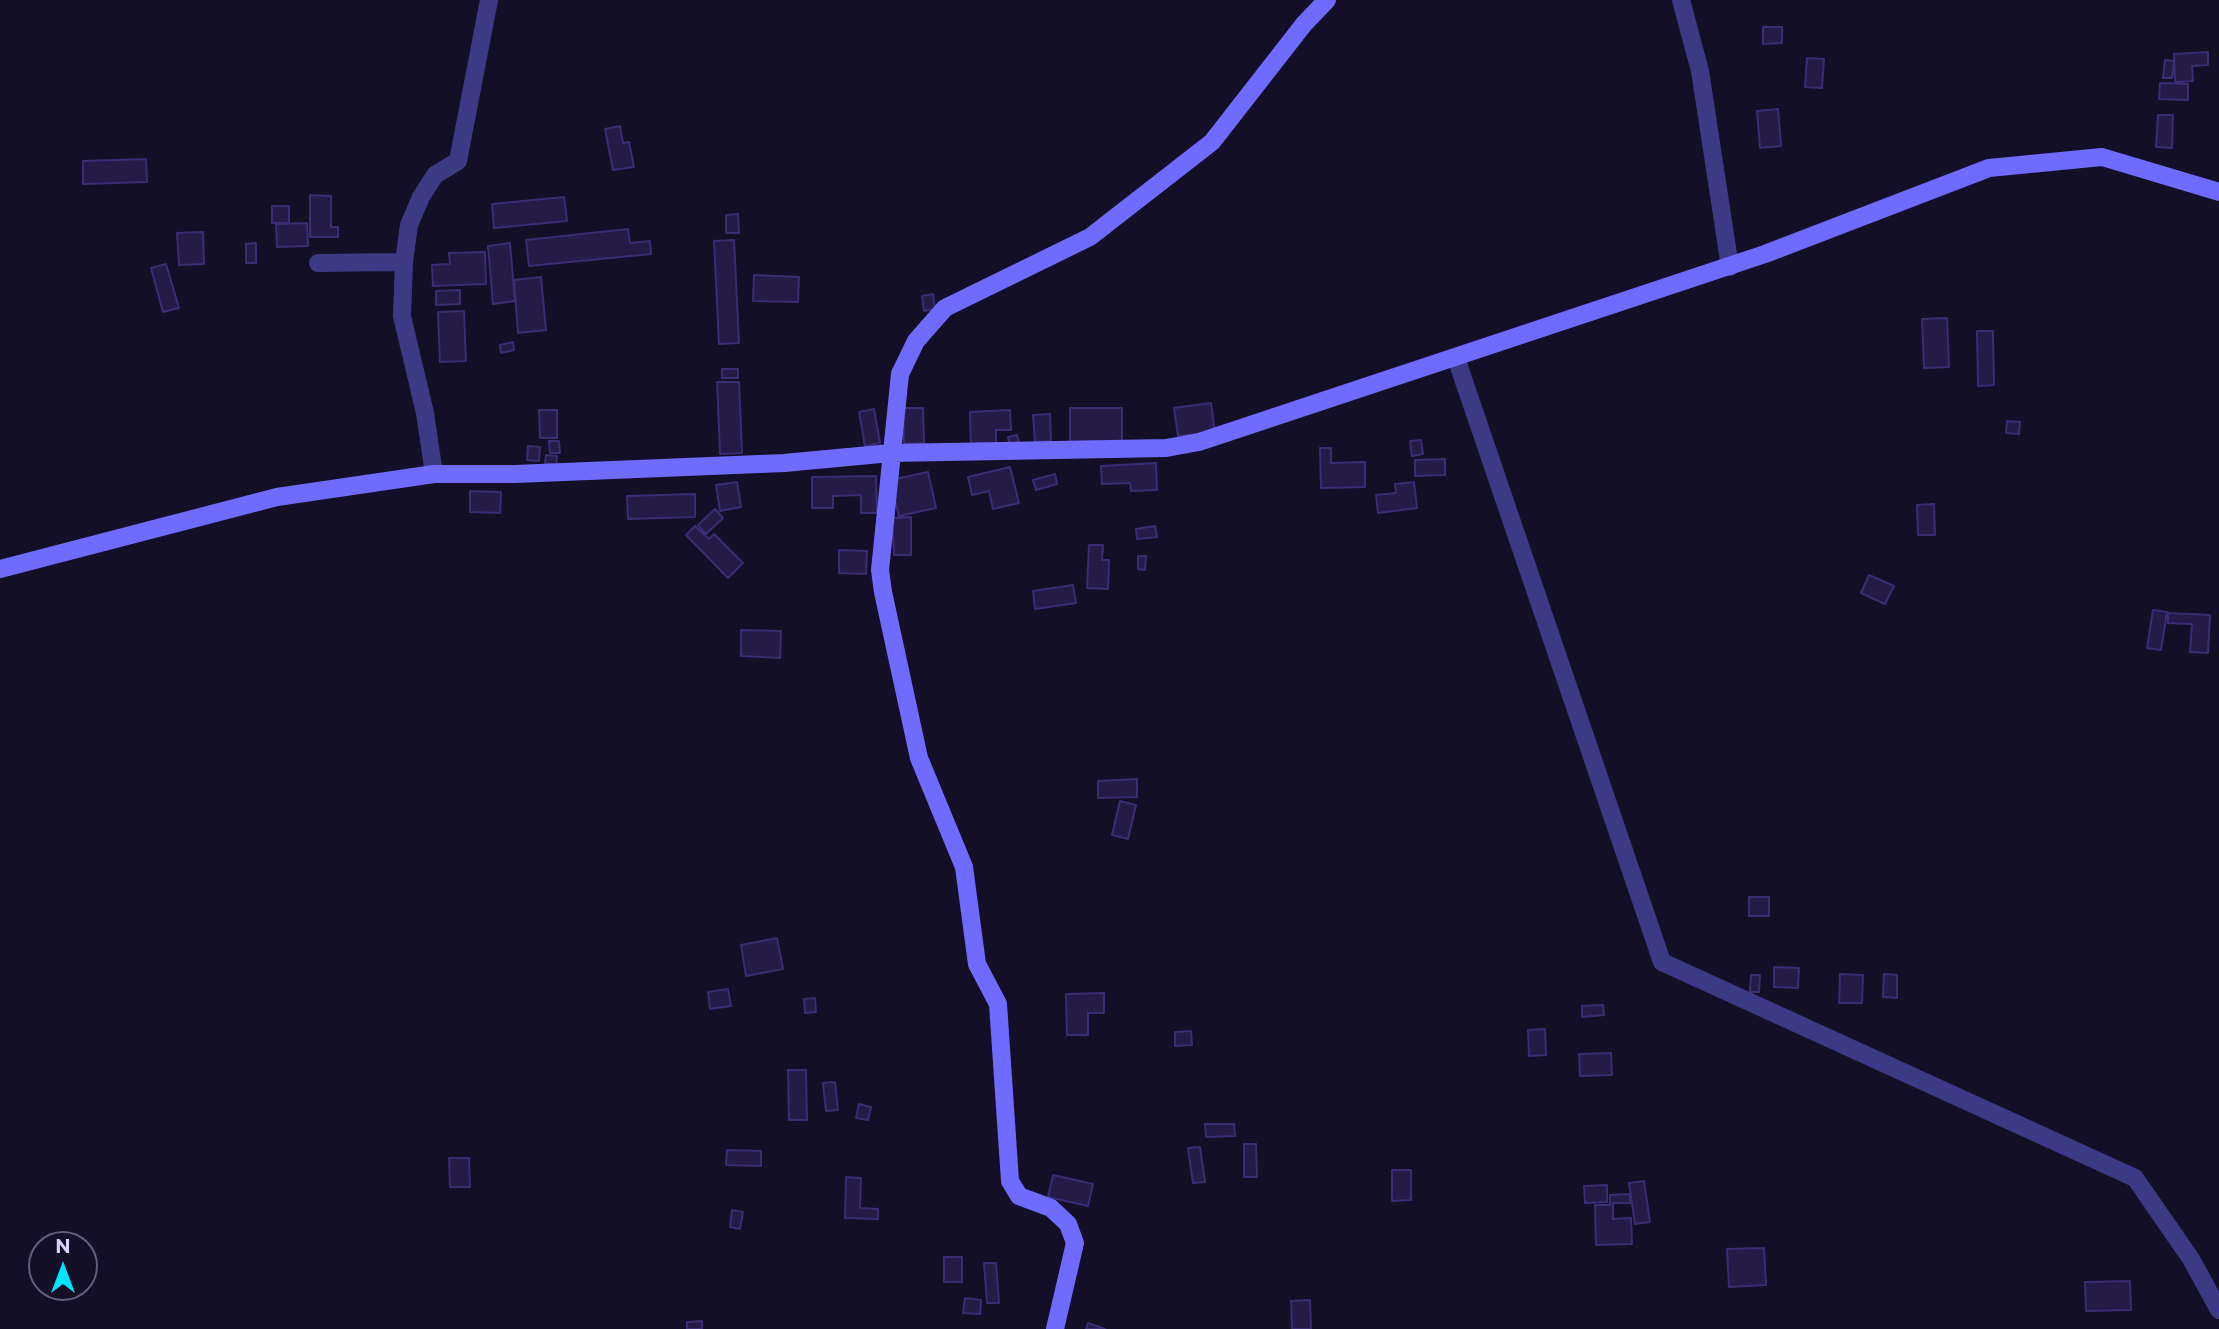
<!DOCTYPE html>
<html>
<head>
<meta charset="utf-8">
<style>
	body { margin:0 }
	#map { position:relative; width:2219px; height:1329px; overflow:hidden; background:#130f26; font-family:Montserrat,sans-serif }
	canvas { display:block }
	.north { position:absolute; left:28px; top:1231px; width:70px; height:70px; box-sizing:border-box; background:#130f26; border:2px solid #625e7d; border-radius:50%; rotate:0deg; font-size:19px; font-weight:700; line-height:28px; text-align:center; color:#d9d4ff }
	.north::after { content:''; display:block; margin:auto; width:24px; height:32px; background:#00e5ff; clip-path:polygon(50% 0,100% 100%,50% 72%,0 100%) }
</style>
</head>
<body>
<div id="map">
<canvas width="2219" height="1329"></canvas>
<div class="north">N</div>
</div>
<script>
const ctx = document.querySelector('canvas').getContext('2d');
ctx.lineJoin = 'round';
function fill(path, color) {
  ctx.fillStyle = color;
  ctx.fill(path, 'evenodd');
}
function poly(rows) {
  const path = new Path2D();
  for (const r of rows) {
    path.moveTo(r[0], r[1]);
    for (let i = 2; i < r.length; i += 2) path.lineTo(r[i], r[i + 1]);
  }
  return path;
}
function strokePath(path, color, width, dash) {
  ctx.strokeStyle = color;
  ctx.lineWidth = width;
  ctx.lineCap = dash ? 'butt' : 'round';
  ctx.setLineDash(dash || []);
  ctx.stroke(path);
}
const building = poly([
	[1763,27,1782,27,1782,43,1763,44,1763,27],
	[2208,52,2208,65,2192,66,2193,81,2175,82,2174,54,2208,52],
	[1807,58,1824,59,1822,88,1805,87,1807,58],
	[2165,60,2174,61,2172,78,2163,78,2165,60],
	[2160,83,2188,84,2188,100,2159,99,2160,83],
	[1778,109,1781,146,1760,148,1757,111,1778,109],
	[2158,115,2173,115,2172,148,2156,147,2158,115],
	[620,126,623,143,629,142,634,167,613,170,605,129,620,126],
	[146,159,147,182,83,184,83,161,146,159],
	[310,195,331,196,331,227,338,227,338,237,310,237,310,195],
	[564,197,567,221,494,228,492,204,564,197],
	[272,206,289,206,289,223,272,223,272,206],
	[738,214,739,233,726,233,726,215,738,214],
	[307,223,308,246,277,247,276,224,307,223],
	[628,229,630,243,650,241,651,254,529,266,526,240,628,229],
	[203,232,204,264,179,265,177,233,203,232],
	[734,240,739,343,719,344,714,241,734,240],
	[256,243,256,263,246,263,246,244,256,243],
	[510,243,515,301,493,304,488,246,510,243],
	[485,252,486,284,433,286,432,265,450,264,449,253,485,252],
	[166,264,179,308,163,312,151,268,166,264],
	[754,275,799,277,798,302,753,301,754,275],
	[541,277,546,330,518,333,514,280,541,277],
	[460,290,460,304,436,305,436,291,460,290],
	[933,294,935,309,924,311,922,296,933,294],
	[464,311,466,361,440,362,438,312,464,311],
	[1947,318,1949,367,1924,368,1922,319,1947,318],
	[1977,331,1993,331,1994,385,1978,386,1977,331],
	[513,342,514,350,501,353,500,345,513,342],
	[722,369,738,369,738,378,722,378,722,369],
	[717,382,739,382,742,453,720,454,717,382],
	[1211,403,1215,432,1178,436,1174,408,1211,403],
	[903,408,923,408,924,443,904,444,903,408],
	[1070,408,1122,408,1122,443,1070,444,1070,408],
	[874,409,880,443,865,446,859,412,874,409],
	[539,410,557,410,557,438,540,438,539,410],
	[1010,410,1011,430,996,430,996,449,971,450,970,412,1010,410],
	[1050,414,1051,441,1035,442,1033,415,1050,414],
	[2007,421,2020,422,2019,434,2006,433,2007,421],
	[1017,435,1020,447,1011,450,1008,437,1017,435],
	[1421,440,1423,454,1412,456,1410,441,1421,440],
	[549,441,559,441,560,453,550,453,549,441],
	[528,446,540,447,539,461,527,460,528,446],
	[1320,448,1331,448,1331,463,1365,462,1365,487,1321,488,1320,448],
	[546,455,557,456,556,465,545,463,546,455],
	[1445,459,1445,475,1415,476,1415,460,1445,459],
	[1156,463,1157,490,1131,491,1130,483,1102,484,1101,466,1156,463],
	[1010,467,1019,503,993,509,989,491,972,495,968,477,1010,467],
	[928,472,936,508,899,516,890,480,928,472],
	[1055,474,1057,484,1036,490,1033,480,1055,474],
	[876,476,877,513,861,513,861,495,833,496,833,508,812,508,812,477,876,476],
	[737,482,741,507,720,511,716,485,737,482],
	[1414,482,1417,508,1378,513,1376,495,1396,493,1395,484,1414,482],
	[470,491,501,492,500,513,470,512,470,491],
	[695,494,695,517,628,519,627,496,695,494],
	[1934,504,1935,535,1918,535,1917,505,1934,504],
	[715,509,723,518,706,534,698,525,715,509],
	[911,517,911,555,894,555,892,518,911,517],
	[695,526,709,539,714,534,743,563,728,578,686,535,695,526],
	[1155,526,1157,537,1137,539,1136,529,1155,526],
	[1089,545,1103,545,1102,560,1109,560,1108,589,1087,588,1089,545],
	[839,550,867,551,866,574,839,573,839,550],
	[1138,556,1146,556,1145,570,1138,569,1138,556],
	[1869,575,1894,586,1885,604,1861,593,1869,575],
	[1073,585,1076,603,1035,609,1033,591,1073,585],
	[2153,610,2167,612,2161,650,2147,648,2153,610],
	[2168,613,2210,615,2208,653,2190,652,2192,624,2168,623,2168,613],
	[741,630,781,631,780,658,741,656,741,630],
	[1137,779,1137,797,1098,798,1098,781,1137,779],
	[1120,801,1136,805,1128,839,1112,835,1120,801],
	[1749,897,1769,897,1769,916,1749,916,1749,897],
	[777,938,783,969,746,976,741,945,777,938],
	[1774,967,1799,968,1798,988,1774,987,1774,967],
	[1840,974,1863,975,1862,1003,1839,1003,1840,974],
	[1884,974,1897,975,1897,998,1883,997,1884,974],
	[1751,975,1760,975,1759,992,1750,992,1751,975],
	[728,989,731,1006,710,1009,708,992,728,989],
	[1104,993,1104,1013,1088,1013,1088,1035,1067,1035,1066,994,1104,993],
	[815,998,816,1012,805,1013,804,999,815,998],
	[1603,1005,1604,1015,1582,1017,1582,1006,1603,1005],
	[1545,1029,1546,1055,1529,1056,1528,1030,1545,1029],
	[1191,1031,1192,1045,1175,1046,1175,1032,1191,1031],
	[1611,1053,1612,1075,1580,1076,1579,1054,1611,1053],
	[788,1070,806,1070,807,1120,789,1120,788,1070],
	[835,1082,838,1110,826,1111,823,1083,835,1082],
	[859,1104,871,1107,868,1120,856,1118,859,1104],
	[1205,1124,1234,1124,1235,1136,1206,1137,1205,1124],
	[1244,1144,1256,1144,1257,1177,1244,1177,1244,1144],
	[1200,1147,1205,1182,1193,1183,1188,1148,1200,1147],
	[727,1150,761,1151,761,1166,726,1165,727,1150],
	[449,1158,469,1158,470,1187,450,1187,449,1158],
	[1392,1170,1411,1170,1411,1200,1392,1201,1392,1170],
	[1053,1175,1093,1184,1088,1206,1048,1197,1053,1175],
	[846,1177,861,1178,860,1208,878,1209,878,1219,845,1218,846,1177],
	[1644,1181,1650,1222,1635,1224,1629,1183,1644,1181],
	[1607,1185,1607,1202,1585,1203,1584,1186,1607,1185],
	[1630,1194,1630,1203,1613,1203,1613,1219,1631,1218,1632,1244,1596,1245,1595,1205,1610,1205,1610,1195,1630,1194],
	[732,1210,743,1212,740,1229,730,1227,732,1210],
	[1764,1248,1766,1285,1729,1287,1727,1249,1764,1248],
	[944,1257,962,1257,962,1282,944,1282,944,1257],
	[984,1263,996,1263,999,1303,987,1303,984,1263],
	[2130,1281,2131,1310,2086,1311,2085,1282,2130,1281],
	[965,1298,981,1300,980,1314,963,1313,965,1298],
	[1310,1300,1311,1329,1292,1329,1291,1301,1310,1300],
	[702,1321,702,1329,687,1329,687,1322,702,1321],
	[1088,1323,1105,1329,1086,1329,1088,1323]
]);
fill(building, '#241b47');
strokePath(building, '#3b2d73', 2);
strokePath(poly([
	[1681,0,1700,71,1730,267],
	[318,263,404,262],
	[1456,358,1662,962,2135,1178,2191,1259,2219,1310],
	[434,474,425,413,402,316,404,262,409,225,421,197,435,175,458,161,489,0]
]), '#3d3a85', 18);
strokePath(poly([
	[0,569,277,497,434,474,515,474,784,463,891,453,1166,448,1199,442,1765,254,1989,168,2102,157,2219,192],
	[1055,1329,1075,1243,1068,1224,1051,1208,1019,1196,1010,1181,998,1004,977,964,964,867,919,758,883,592,880,570,900,374,916,341,945,308,1090,237,1212,142,1304,24,1327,0]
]), '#6f6bff', 18);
</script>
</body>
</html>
